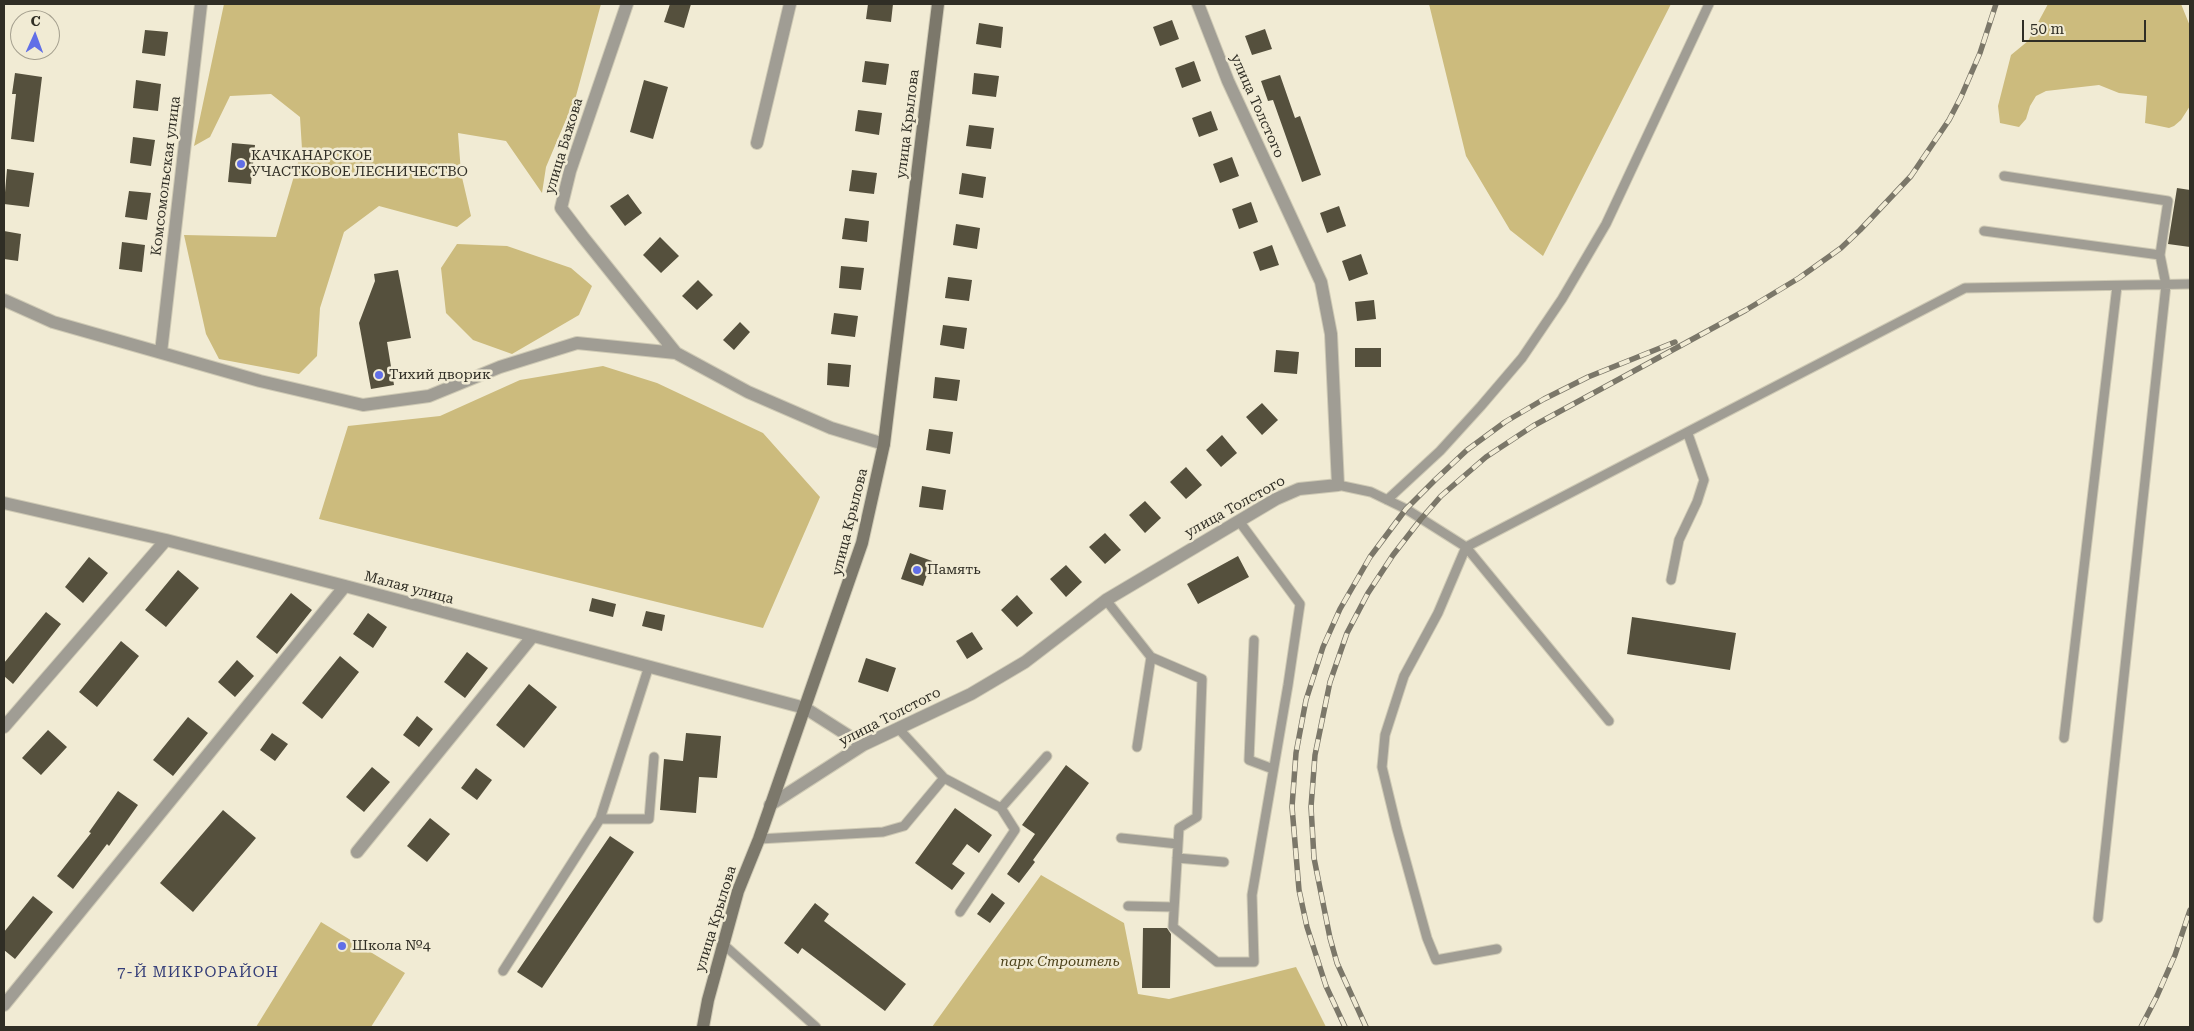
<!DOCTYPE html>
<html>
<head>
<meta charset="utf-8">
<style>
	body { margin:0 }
	#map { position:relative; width:2194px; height:1031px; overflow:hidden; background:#f1ebd4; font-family:"Roboto Serif",serif }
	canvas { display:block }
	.frame { position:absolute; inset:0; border:5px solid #302e25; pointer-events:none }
	.north { position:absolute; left:10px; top:10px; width:50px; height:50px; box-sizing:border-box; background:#f1ebd4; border:1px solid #a49f8e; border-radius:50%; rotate:2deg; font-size:14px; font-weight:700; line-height:20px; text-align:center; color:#302e25 }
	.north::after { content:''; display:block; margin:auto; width:18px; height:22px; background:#616fe7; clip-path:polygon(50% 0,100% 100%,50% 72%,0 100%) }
	.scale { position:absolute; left:2022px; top:20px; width:124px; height:22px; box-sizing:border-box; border:2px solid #302e25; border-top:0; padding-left:6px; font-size:15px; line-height:18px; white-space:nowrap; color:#302e25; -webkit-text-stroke:4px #f1ebd4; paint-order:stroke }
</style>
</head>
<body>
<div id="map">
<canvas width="2194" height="1031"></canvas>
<div class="frame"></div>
<div class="north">С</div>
<div class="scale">50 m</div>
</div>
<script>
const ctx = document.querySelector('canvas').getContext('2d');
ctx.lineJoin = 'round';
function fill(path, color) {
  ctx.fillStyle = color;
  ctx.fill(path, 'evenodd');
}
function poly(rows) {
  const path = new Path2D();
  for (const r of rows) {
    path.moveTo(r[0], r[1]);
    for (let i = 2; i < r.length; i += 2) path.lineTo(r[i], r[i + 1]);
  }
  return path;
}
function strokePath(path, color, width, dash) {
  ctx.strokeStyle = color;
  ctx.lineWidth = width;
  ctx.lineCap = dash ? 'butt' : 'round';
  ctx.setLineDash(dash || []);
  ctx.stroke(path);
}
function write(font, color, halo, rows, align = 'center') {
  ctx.font = font + ' "Roboto Serif",serif';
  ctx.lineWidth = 5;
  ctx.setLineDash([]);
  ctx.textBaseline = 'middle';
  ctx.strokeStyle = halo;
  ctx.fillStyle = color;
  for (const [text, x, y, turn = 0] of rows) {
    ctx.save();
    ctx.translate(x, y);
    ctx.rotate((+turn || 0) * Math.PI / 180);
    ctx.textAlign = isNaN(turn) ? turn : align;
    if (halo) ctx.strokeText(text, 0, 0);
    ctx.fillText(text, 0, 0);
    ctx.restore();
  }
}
fill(poly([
	[224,4,601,4,576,96,546,167,542,193,506,141,458,133,461,173,471,216,457,227,379,206,344,232,320,308,317,356,299,374,219,359,206,334,184,235,276,237,302,149,300,117,271,94,230,96,210,137,194,146],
	[1429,4,1671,4,1543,256,1510,230,1466,156],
	[2048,4,2181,4,2190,26,2190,106,2181,120,2174,126,2169,128,2145,123,2147,96,2119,93,2099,85,2046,91,2036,96,2030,106,2026,119,2019,127,2000,123,1998,106,2011,55,2028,41],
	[457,244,507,246,571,268,592,286,579,315,512,354,473,340,446,313,441,268],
	[603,366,657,383,763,433,820,497,763,628,319,519,348,426,440,416,520,380],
	[1041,875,1124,923,1138,994,1169,999,1296,967,1326,1027,932,1027],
	[321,922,405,973,371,1027,256,1027]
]), '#ccbb7d');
fill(poly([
	[670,4,691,4,684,28,664,22],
	[868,4,893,4,891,22,866,19],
	[1172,20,1179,39,1160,46,1153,27],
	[979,23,1003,27,1001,48,976,44],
	[1265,29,1272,49,1252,55,1245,36],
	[145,30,168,32,165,56,142,53],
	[865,61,889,64,886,85,862,82],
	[1194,61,1201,81,1182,88,1175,68],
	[15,73,42,77,34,142,11,139,16,94,12,94],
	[974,73,999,76,996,97,972,94],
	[1280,75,1295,118,1300,116,1321,175,1302,182,1273,100,1268,101,1261,81],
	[136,80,161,84,158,111,133,108],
	[644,80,668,87,653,139,630,132],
	[858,110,882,113,879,135,855,131],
	[1211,111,1218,130,1199,137,1192,118],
	[969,125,994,128,991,149,966,146],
	[133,137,155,140,151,166,130,163],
	[232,143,255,145,251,184,228,182],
	[1232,157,1239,176,1220,183,1213,164],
	[7,169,34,173,29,207,4,204],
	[852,170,877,173,874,194,849,191],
	[962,173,986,177,983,198,959,194],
	[2177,188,2190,190,2190,247,2168,244],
	[129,191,151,193,147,220,125,217],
	[628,194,642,213,625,226,610,206],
	[1251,202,1258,222,1239,229,1232,209],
	[1339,206,1346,226,1327,233,1320,213],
	[845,218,869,221,867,242,842,239],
	[956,224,980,228,977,249,953,245],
	[4,231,21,234,18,261,4,259],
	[660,237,679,256,661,273,643,255],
	[122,242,145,245,142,272,119,269],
	[1272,245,1279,265,1260,271,1253,252],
	[1361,254,1368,274,1349,281,1342,261],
	[841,266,864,268,861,290,839,288],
	[398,270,411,338,387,342,394,385,371,389,359,323,375,281,374,274],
	[948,277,972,280,969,301,945,298],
	[698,280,713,295,697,310,682,296],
	[1374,300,1376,319,1357,321,1355,302],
	[834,313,858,316,855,337,831,334],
	[740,322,750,332,734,350,723,340],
	[943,325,967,328,964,349,940,345],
	[1355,348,1381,348,1381,367,1355,367],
	[1276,350,1299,352,1297,374,1274,372],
	[828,363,851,365,849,387,827,385],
	[935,377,960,380,957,401,933,398],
	[1262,403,1278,420,1262,435,1246,417],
	[929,429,953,432,950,454,926,450],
	[1222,435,1237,453,1221,467,1206,450],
	[1186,467,1202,485,1186,499,1170,482],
	[922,486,946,490,943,510,919,507],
	[1145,501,1161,518,1145,533,1129,515],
	[1105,533,1121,550,1105,564,1089,547],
	[910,553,932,561,923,586,901,579],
	[1238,556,1249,577,1198,604,1187,584],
	[89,557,108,573,83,603,65,587],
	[1066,565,1082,582,1066,597,1050,579],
	[178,570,199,588,166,627,145,610],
	[291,593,312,610,277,654,256,637],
	[1017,595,1033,613,1017,627,1001,610],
	[592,598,616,604,613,617,589,611],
	[646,611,665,615,662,631,642,626],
	[46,612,61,624,13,684,4,676,4,663],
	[368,613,387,627,373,648,353,634],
	[1632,617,1736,633,1730,670,1627,654],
	[972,632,983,649,967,659,956,641],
	[121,641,139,656,97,707,79,692],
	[467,652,488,668,465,698,444,682],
	[340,656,359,672,322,719,302,703],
	[866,658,896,668,888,692,858,682],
	[237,660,254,676,235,697,218,682],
	[529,684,557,707,524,748,496,725],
	[417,716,433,729,419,747,403,735],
	[188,717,208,733,173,776,153,760],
	[48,730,67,747,41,775,22,758],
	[272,733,288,744,275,761,260,750],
	[686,733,721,736,717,778,699,777,696,813,660,810,664,759,683,761],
	[1066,765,1089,783,1033,860,1035,862,1019,883,1007,874,1035,834,1022,825],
	[372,767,390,782,364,812,346,797],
	[476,768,492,780,477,800,461,788],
	[118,791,138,805,109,846,107,844,73,889,57,876,91,833,89,832],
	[955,808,992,835,979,853,967,844,952,864,965,873,952,890,915,863],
	[223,810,256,838,193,912,160,883],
	[430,818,450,834,427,862,407,846],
	[610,836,634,852,542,988,517,972],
	[992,893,1005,903,990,923,977,914],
	[33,896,53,912,15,959,4,950,4,932],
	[815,903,829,914,824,921,906,984,885,1011,802,948,798,954,784,943],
	[1143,928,1167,928,1171,934,1170,988,1142,988]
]), '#55503d');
const lane = poly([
	[2004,176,2168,201,2160,255,2166,285,2098,918],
	[1984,231,2160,255],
	[1338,485,1371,492,1406,509,1466,547,1609,721],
	[1387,500,1440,451,1481,406,1522,358,1562,299,1606,224,1709,4],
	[1671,580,1679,540,1697,502,1704,480,1688,434],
	[1106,600,1151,657,1202,679,1197,817,1179,828,1173,927,1217,962,1254,962,1252,895,1288,685,1300,604,1239,521],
	[1254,640,1249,760,1273,769],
	[898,728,944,778,1001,808,1015,830,960,912],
	[2064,738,2117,286],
	[1137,747,1151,657],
	[1001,808,1047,756],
	[600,819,649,819,654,757],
	[1121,838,1178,844],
	[759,839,883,832,904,826,944,778],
	[1177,858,1224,862],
	[1128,906,1174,907],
	[723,944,816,1027],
	[1497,949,1436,960,1427,938,1397,829,1382,767,1385,735,1404,676,1438,613,1466,547,1965,288,2190,284],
	[503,971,600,819,649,666]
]);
const street = poly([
	[627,4,570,171,561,208,583,237,676,353],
	[757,143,790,4],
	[4,300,53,322,260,381,363,405,429,396,500,367,577,343,676,353,748,392,831,428,884,444],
	[161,352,201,4],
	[4,503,166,540,345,586,805,708,863,745],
	[4,727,166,540],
	[770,805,863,745,971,694,1025,662,1106,600,1276,499,1299,489,1338,485,1331,334,1321,282,1228,81,1198,4],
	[357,852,532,637],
	[4,1005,345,586]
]);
const secondary = poly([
	[703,1027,708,1000,738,891,759,839,862,543,884,444,938,4]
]);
strokePath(lane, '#cec9b4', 11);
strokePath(street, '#cec9b4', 14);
strokePath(secondary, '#cec9b4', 14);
strokePath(lane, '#a09d94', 9);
strokePath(street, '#a09d94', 12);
strokePath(secondary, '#7c786b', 12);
const rail = poly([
	[1345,1027,1326,986,1307,927,1299,890,1292,807,1296,753,1306,700,1323,647,1340,609,1370,557,1406,509,1435,480,1467,450,1505,422,1544,399,1588,377,1675,342],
	[1366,1027,1337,963,1330,938,1314,858,1311,807,1315,755,1330,682,1347,633,1368,593,1393,555,1421,519,1441,496,1486,457,1533,426,1746,310,1799,278,1841,248,1860,230,1911,176,1949,120,1961,97,1980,53,1996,4],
	[2141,1027,2157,996,2175,955,2190,910]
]);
strokePath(rail, '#7b7769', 5.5);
strokePath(rail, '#f1ebd4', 4, [11]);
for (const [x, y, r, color] of [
	[241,164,5,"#616fe7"],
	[379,375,5,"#616fe7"],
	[917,570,5,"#616fe7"],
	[342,946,5,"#616fe7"]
]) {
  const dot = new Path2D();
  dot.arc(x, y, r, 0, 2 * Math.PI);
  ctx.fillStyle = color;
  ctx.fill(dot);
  strokePath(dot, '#f1ebd4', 2);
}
write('14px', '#302e25', '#f1ebd4', [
	["улица Толстого",1257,106,66],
	["улица Крылова",908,124,-83],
	["улица Бажова",564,146,-73],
	["Комсомольская улица",166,176,-83],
	["улица Толстого",1235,507,-29],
	["улица Крылова",850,522,-76],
	["Малая улица",409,588,15],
	["улица Толстого",890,717,-27],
	["улица Крылова",716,919,-73]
]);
write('14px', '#302e25', '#f1ebd4', [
	["КАЧКАНАРСКОЕ",251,156],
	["УЧАСТКОВОЕ ЛЕСНИЧЕСТВО",251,172],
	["Тихий дворик",389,375],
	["Память",927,570],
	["Школа №4",352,946]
], 'left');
write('italic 14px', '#4d431c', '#f1ebd4', [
	["парк Строитель",1060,962]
]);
ctx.letterSpacing = '1px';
write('15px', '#343d78', '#f1ebd4', [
	["7-Й МИКРОРАЙОН",198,973]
]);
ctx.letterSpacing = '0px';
</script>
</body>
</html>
